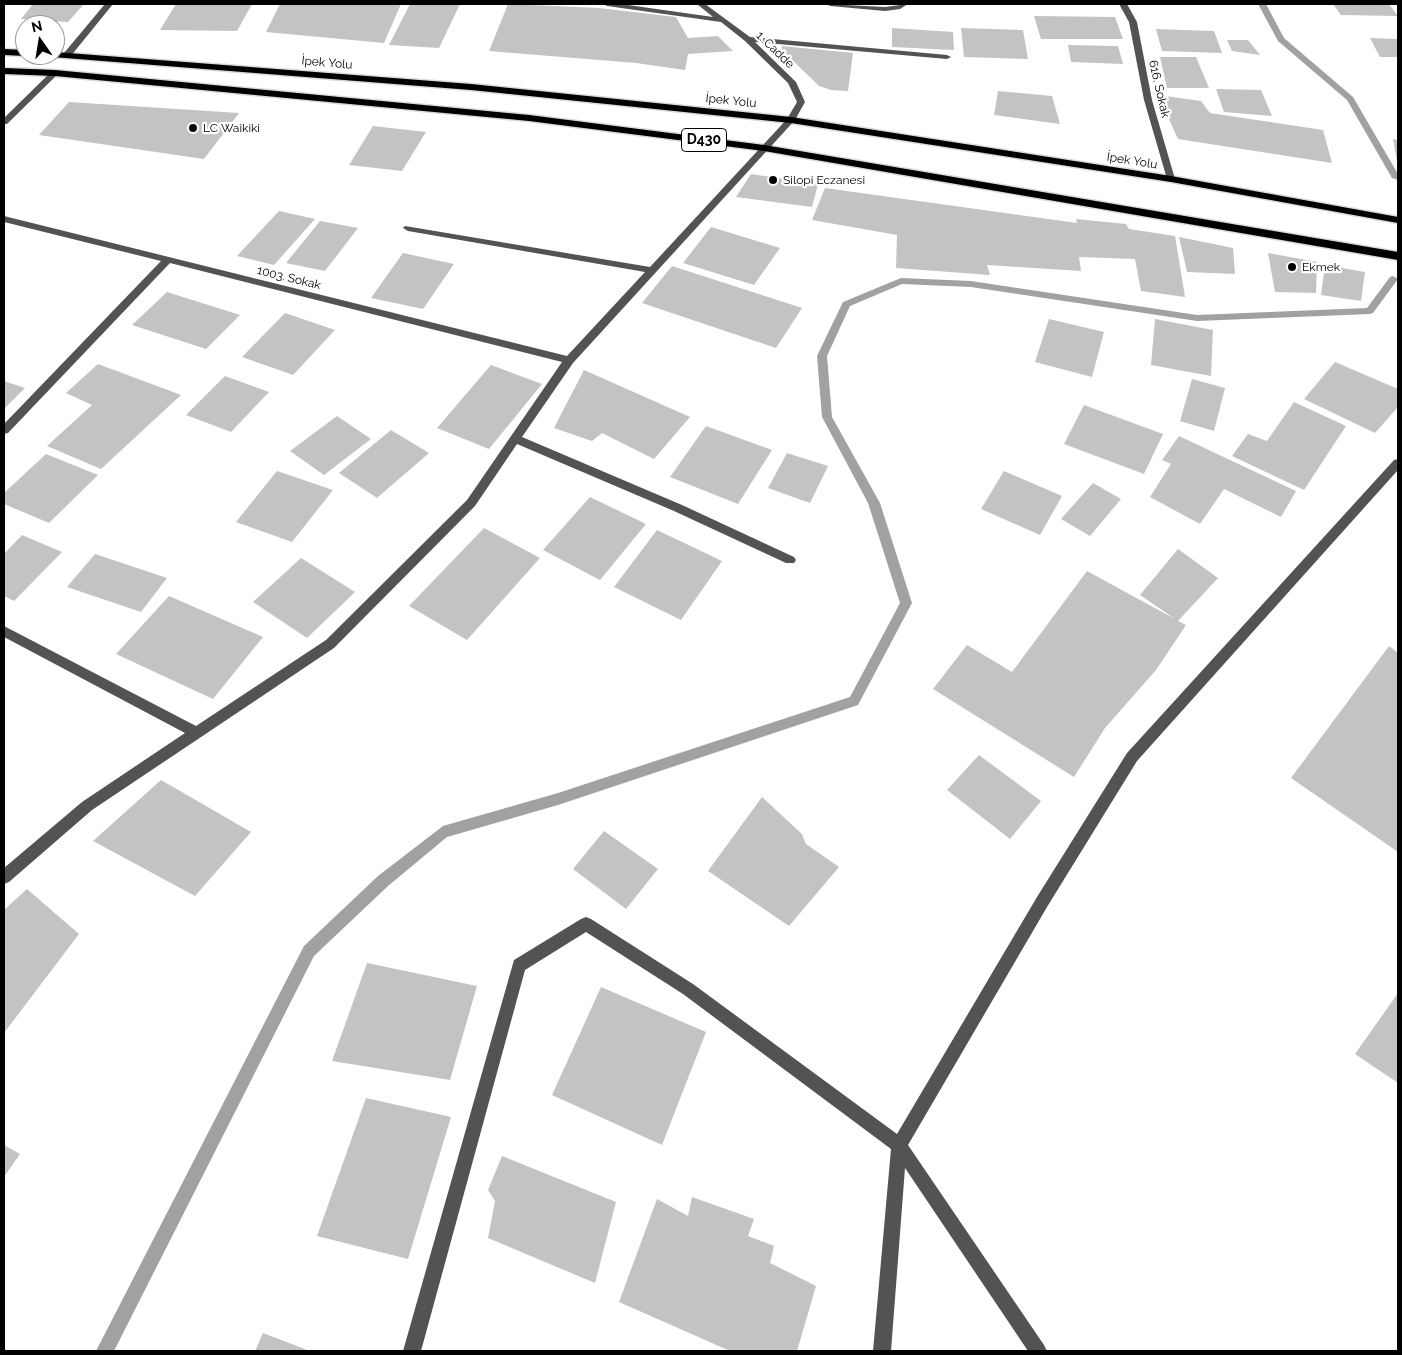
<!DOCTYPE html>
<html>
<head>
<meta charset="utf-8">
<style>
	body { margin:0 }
	#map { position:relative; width:1402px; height:1355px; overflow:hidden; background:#fff; font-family:Raleway,sans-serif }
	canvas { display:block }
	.frame { position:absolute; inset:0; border:5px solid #000; pointer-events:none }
	.north { position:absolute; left:15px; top:15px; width:50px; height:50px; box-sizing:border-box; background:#fff; border:1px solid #999; border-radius:50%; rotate:347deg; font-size:14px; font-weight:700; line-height:20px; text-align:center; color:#000 }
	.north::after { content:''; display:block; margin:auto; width:18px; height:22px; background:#000; clip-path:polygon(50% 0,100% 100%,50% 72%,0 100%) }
</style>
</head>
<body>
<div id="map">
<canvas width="1402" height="1355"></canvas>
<div class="frame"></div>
<div class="north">N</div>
</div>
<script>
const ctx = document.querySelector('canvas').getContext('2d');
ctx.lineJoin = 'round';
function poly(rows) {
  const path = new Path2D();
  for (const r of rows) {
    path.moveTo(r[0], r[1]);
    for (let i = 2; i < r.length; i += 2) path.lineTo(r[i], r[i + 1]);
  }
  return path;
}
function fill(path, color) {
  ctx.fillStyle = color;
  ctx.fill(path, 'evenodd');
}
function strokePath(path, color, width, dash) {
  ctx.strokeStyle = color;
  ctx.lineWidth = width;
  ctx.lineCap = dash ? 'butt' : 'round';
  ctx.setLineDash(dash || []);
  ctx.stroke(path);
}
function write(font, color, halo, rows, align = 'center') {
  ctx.font = font + ' Raleway,sans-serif';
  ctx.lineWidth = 4.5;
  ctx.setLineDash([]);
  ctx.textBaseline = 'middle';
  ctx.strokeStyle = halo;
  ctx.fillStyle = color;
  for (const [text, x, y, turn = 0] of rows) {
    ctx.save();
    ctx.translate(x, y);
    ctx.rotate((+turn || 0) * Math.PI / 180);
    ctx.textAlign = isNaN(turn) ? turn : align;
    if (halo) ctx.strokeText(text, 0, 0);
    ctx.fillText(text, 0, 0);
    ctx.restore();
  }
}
fill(poly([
	[1258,4,1266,4,1284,38,1353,97,1398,174,1398,180,1392,178,1347,100,1278,41,1258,4],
	[1393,276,1398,279,1373,313,1370,314,1197,321,971,287,902,284,850,306,827,356,832,417,880,503,912,603,858,705,558,805,447,837,388,886,314,956,114,1351,96,1351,304,946,378,876,443,826,558,793,850,697,900,603,868,503,822,417,817,356,843,302,901,278,971,281,1197,315,1367,308,1390,277,1393,276]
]), '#a1a1a1');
fill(poly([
	[33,4,84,4,68,22,21,19],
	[176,4,252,4,237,31,160,30],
	[280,4,401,4,384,43,266,32],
	[410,4,460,4,439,48,389,45],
	[508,4,599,8,676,17,688,38,718,36,733,51,688,54,685,70,636,63,489,51],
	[1333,4,1389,4,1398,16,1341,15],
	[1034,16,1115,17,1123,39,1041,39],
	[892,28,953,32,954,50,892,47],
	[961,28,1023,30,1028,59,964,57],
	[1156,29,1214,31,1222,53,1162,51],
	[1370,38,1398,39,1398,57,1380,57],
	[1227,40,1248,40,1260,55,1232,51],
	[1068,45,1118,46,1123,64,1071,62],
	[782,46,853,53,848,91,831,90,819,86,782,50],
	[1160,57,1196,57,1209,88,1167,88],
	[1216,89,1261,90,1272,116,1224,112],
	[998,91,1052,96,1060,124,994,115],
	[1158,95,1201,101,1210,113,1323,130,1332,163,1178,139],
	[69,102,239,113,204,159,39,135],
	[373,126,426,132,402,171,349,165],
	[1393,139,1398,140,1398,161,1397,161],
	[751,174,818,184,812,207,736,197],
	[825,188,1077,223,1076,219,1126,224,1129,229,1175,236,1185,297,1141,291,1135,259,1079,257,1081,271,987,265,990,275,896,268,897,235,812,220],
	[279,211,315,219,274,265,237,256],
	[320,221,358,228,325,271,286,263],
	[711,227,780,248,754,285,683,263],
	[1179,237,1233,248,1235,274,1187,272],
	[403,253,454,264,423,309,371,298],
	[1268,253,1317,262,1316,293,1275,292],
	[1325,265,1365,272,1361,301,1321,295],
	[672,266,802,308,776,348,642,303],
	[167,292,240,315,206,349,132,325],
	[285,313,335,330,293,375,242,357],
	[1049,319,1104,332,1092,377,1035,362],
	[1155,319,1213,330,1211,376,1151,365],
	[1335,362,1398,389,1398,407,1375,433,1304,399],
	[98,364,181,395,101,469,47,446,92,405,66,393],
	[491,365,542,384,489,449,437,428],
	[584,370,690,417,654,459,602,433,592,441,554,428],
	[225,376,269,392,231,432,186,415],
	[1192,379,1225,388,1214,431,1180,421],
	[4,381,25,388,4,409],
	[1294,402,1346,426,1304,490,1232,456,1248,434,1267,441],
	[1084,405,1163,434,1144,474,1064,444],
	[337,416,371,439,324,475,290,451],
	[706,426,772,450,738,504,670,477],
	[391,430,429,453,377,498,339,473],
	[1179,436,1296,491,1281,517,1224,489,1200,524,1150,497,1171,464,1162,460],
	[787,453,828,466,810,503,768,488],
	[46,454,98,475,49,523,4,504,4,493],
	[277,471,333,490,292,542,236,522],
	[1004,471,1062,496,1040,535,981,509],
	[1093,483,1121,499,1090,536,1061,519],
	[590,497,646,524,600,580,543,550],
	[484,528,540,558,467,640,409,606],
	[657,530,722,561,681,620,614,587],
	[22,535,62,552,14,601,4,596,4,554],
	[1178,549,1218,578,1178,621,1186,625,1156,670,1105,728,1074,777,933,689,967,645,1012,672,1087,571,1175,619,1140,595],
	[95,554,167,578,141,612,67,587],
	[301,558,355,592,307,638,253,602],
	[169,596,263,637,213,699,116,654],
	[1389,646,1398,653,1398,852,1291,778],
	[979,755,1041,801,1010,839,947,790],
	[161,780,251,832,195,896,93,841],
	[762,797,802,834,806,844,839,867,789,926,708,871],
	[604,831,658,869,626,909,573,869],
	[27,889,79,934,4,1033,4,910],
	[367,963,477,986,450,1080,332,1061],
	[601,987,706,1032,662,1145,552,1095],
	[1398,993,1398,1083,1355,1054],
	[366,1098,451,1117,408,1259,317,1236],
	[4,1145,20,1154,4,1177],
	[502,1156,616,1202,595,1283,488,1238,495,1201,488,1190],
	[692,1197,754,1219,748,1236,774,1246,770,1263,816,1286,797,1351,730,1351,619,1302,657,1199,688,1216],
	[263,1333,310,1351,255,1351]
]), '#c3c3c3');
const highway = poly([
	[4,49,25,50,25,55,28,55,25,56,4,55,4,49],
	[55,52,471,84,791,117,1171,176,1398,217,1398,223,1171,182,791,123,471,90,52,57,50,55,55,55,55,52],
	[4,68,55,70,529,115,764,145,1398,252,1398,260,764,151,529,121,55,76,4,74,4,68]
]);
strokePath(highway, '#dbdbdb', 3);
fill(poly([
	[105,4,113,4,70,57,64,57,64,53,105,4],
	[603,4,621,4,713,17,697,4,705,4,750,37,947,55,951,57,947,59,755,42,796,82,805,102,795,120,573,363,522,437,682,505,794,557,796,560,794,563,786,563,674,511,517,444,475,506,334,648,92,810,9,882,4,884,4,868,82,802,185,733,4,637,4,626,196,726,326,640,467,500,562,362,170,263,8,433,4,434,4,424,161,261,4,222,4,216,567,356,645,272,408,231,403,228,405,226,650,267,787,119,797,102,788,83,745,41,721,22,607,6,603,4],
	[826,4,885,7,908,4,900,9,885,11,830,6,826,4],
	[1119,4,1127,4,1137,22,1152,100,1175,179,1174,181,1171,182,1167,179,1144,100,1129,22,1119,4],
	[52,71,59,73,7,124,4,124,4,118,52,71],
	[1398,459,1398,470,1137,761,1047,907,908,1145,1044,1345,1047,1351,1028,1351,905,1168,891,1351,873,1351,891,1149,683,994,586,932,525,970,421,1351,403,1351,514,960,581,919,586,917,591,919,693,984,897,1134,1037,897,1127,753,1394,460,1398,459]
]), '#535353');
fill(highway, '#000');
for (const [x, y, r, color] of [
	[193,128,5,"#000"],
	[773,180,5,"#000"],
	[1292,267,5,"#000"]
]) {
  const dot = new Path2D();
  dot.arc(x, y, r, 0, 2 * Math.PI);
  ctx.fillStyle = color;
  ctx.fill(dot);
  strokePath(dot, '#fff', 2);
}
write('12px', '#000', '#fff', [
	["1. Cadde",775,50,44],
	["İpek Yolu",327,63,5],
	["616. Sokak",1159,89,77],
	["İpek Yolu",731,101,6],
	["İpek Yolu",1132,161,9],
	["1003. Sokak",289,278,14]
]);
write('12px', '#000', '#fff', [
	["LC Waikiki",203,128],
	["Silopi Eczanesi",783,180],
	["Ekmek",1302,267]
], 'left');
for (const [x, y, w] of [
	[704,140,45]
]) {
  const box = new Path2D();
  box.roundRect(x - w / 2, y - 11.5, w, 23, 4);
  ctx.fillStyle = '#fff';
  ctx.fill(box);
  strokePath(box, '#000', 1);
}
write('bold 14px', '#000', null, [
	["D430",704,140]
]);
</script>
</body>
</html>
